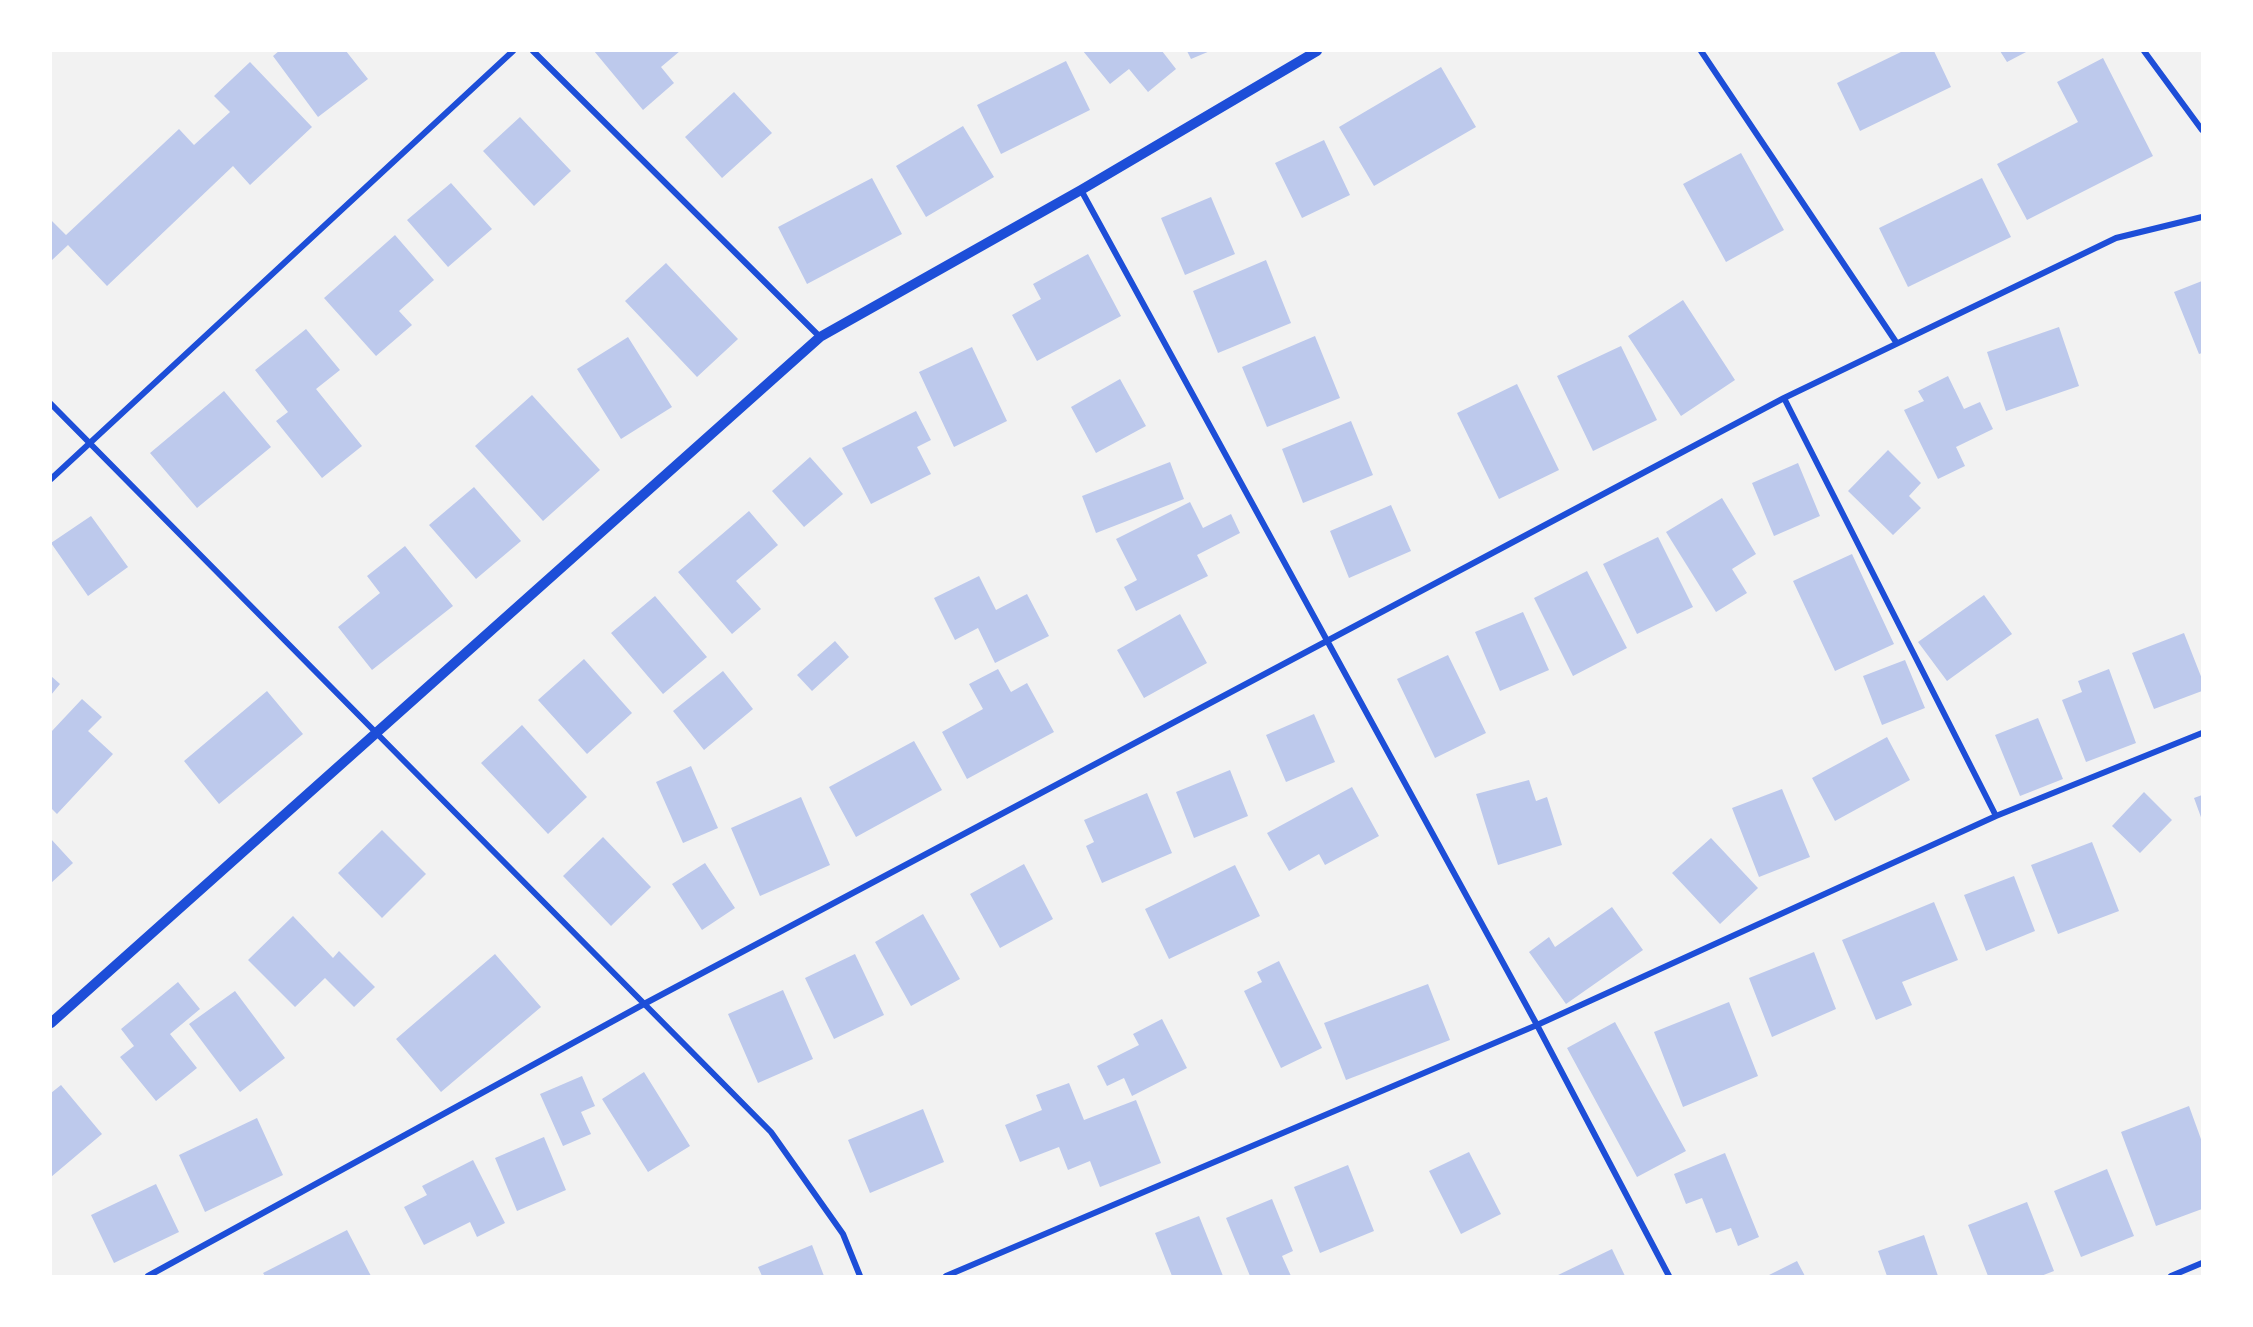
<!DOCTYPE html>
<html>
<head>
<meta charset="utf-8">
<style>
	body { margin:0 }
	#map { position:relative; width:2253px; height:1327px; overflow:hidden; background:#f2f2f2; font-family:"Work Sans",sans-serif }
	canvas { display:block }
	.frame { position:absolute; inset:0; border:52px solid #fff; pointer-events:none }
</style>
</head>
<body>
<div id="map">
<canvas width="2253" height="1327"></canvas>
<div class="frame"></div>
</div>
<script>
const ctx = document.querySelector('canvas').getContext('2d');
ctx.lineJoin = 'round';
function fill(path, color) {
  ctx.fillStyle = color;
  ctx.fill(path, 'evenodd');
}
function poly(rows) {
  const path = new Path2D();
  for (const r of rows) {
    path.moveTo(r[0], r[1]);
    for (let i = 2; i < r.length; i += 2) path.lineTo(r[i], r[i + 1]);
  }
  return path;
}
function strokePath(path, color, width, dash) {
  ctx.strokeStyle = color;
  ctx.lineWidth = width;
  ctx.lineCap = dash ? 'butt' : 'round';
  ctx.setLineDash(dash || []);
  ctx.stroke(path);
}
fill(poly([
	[279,51,346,51,368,79,318,117,273,56],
	[594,51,680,51,661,67,674,83,643,110],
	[1083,51,1162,51,1176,69,1148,92,1129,69,1110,84],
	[1187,51,1210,51,1191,59],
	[1903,51,1934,51,1951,87,1860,131,1837,83],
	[2000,51,2028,51,2007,62],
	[2103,58,2153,156,2027,220,1997,164,2078,122,2057,82],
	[1066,61,1090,110,1001,154,977,105],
	[250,62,312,127,250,185,233,166,107,286,68,245,51,261,51,220,66,235,179,129,194,145,230,112,214,96],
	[1441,67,1476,127,1374,186,1339,127],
	[734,92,772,133,722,178,685,137],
	[520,117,571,171,534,206,483,151],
	[963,126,994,177,926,217,896,166],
	[1324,140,1350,195,1302,218,1275,163],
	[1741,153,1784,230,1726,262,1683,184],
	[872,178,902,234,807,284,778,227],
	[1982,178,2011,237,1908,287,1879,228],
	[451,183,492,229,448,267,407,220],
	[1211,197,1235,254,1185,275,1161,218],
	[395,235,434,280,399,311,412,325,376,356,324,298],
	[1088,254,1121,316,1037,361,1012,315,1041,299,1033,284],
	[1266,260,1291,323,1218,353,1193,291],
	[666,263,738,339,697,377,625,301],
	[2202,281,2202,353,2199,354,2174,292],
	[1683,300,1735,380,1681,416,1628,336],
	[2059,327,2079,386,2006,411,1987,352],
	[306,329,340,370,316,389,362,446,322,478,276,421,288,412,255,370],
	[1315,336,1340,398,1267,427,1242,367],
	[628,337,672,407,621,439,577,369],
	[1621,346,1657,420,1593,451,1557,376],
	[972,347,1007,421,954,447,919,372],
	[1948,376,1964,409,1980,402,1993,429,1956,447,1965,466,1938,479,1904,410,1924,401,1918,391],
	[1120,379,1146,426,1096,453,1071,407],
	[1517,384,1559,470,1499,499,1457,413],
	[224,391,271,447,197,508,150,453],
	[532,395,600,470,543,521,475,446],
	[916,411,931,440,917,447,931,474,871,504,842,448],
	[1351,421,1373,475,1303,503,1282,449],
	[1888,450,1921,483,1909,496,1921,508,1893,535,1848,491],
	[810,457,843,494,804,527,772,491],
	[1170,462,1184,499,1096,533,1082,496],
	[1798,463,1820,516,1774,536,1752,483],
	[474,487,521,541,476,579,429,525],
	[1722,498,1756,554,1732,569,1747,593,1716,612,1666,532],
	[1190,502,1203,528,1231,514,1240,533,1197,555,1208,576,1136,611,1124,587,1137,580,1116,539],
	[1391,505,1411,551,1349,578,1330,531],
	[749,511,778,545,736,581,761,609,732,634,678,572],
	[91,516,128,567,88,596,51,543],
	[1658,537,1693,607,1637,634,1603,564],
	[405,546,453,606,372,670,338,627,380,593,367,576],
	[1852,554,1894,644,1835,671,1793,581],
	[1587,571,1627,648,1573,676,1534,598],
	[979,576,996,610,1027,594,1049,636,995,663,978,628,955,640,934,598],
	[1984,595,2012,634,1947,681,1918,642],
	[655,596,707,657,663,694,611,633],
	[1523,612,1549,670,1500,691,1475,632],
	[1180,614,1207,663,1144,698,1117,650],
	[2184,633,2202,679,2202,691,2154,709,2132,653],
	[835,641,849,657,812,691,797,675],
	[1448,655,1486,733,1435,758,1397,679],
	[584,659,632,713,587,754,538,700],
	[1905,660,1925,708,1882,725,1863,676],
	[998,669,1011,692,1027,683,1054,732,967,779,942,732,983,709,969,684],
	[2109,669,2136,743,2086,762,2062,700,2082,692,2078,681],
	[723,671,753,709,704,750,673,711],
	[51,676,60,684,51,695],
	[267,691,303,734,219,804,184,761],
	[82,699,102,717,88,731,113,754,57,814,51,808,51,732],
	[1314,714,1335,762,1286,782,1266,735],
	[2038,718,2063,779,2020,796,1995,735],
	[522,725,587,797,548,834,481,763],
	[1887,737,1910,780,1835,821,1812,778],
	[914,741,942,790,856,837,829,787],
	[691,766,718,828,683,843,656,782],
	[1230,770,1248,816,1194,838,1176,792],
	[1529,780,1536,801,1547,797,1562,845,1498,865,1476,794],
	[1352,787,1379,836,1325,865,1319,854,1289,871,1267,833],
	[1782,789,1810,857,1759,877,1732,808],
	[2144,792,2172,820,2140,853,2112,826],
	[1147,793,1172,853,1102,883,1086,846,1094,842,1084,820],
	[2202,795,2202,820,2194,798],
	[801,797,830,865,760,896,731,828],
	[382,830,426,874,382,918,338,873],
	[603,837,651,887,611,926,563,876],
	[1711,838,1758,888,1720,924,1672,873],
	[51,839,73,863,51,883],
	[2092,842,2119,911,2058,934,2031,865],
	[705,863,735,908,702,930,672,884],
	[1024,864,1053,919,1000,948,970,894],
	[1235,865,1260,916,1169,959,1145,909],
	[2014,876,2035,931,1986,951,1964,895],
	[1934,902,1958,960,1902,982,1912,1005,1876,1020,1842,940],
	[1612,907,1643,950,1566,1004,1529,952,1549,937,1555,947],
	[923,914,960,979,911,1006,875,942],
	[293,916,333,958,339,951,375,987,354,1007,325,978,295,1007,248,960],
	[1814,952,1836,1009,1772,1037,1749,978],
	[495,954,541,1007,441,1092,396,1039],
	[855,954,884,1015,834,1039,805,978],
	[1279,961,1322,1048,1281,1068,1244,991,1262,982,1257,972],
	[178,982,200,1009,170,1034,197,1068,156,1101,120,1057,134,1046,121,1029],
	[1428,984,1450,1040,1346,1080,1324,1023],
	[783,990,813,1059,758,1083,728,1014],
	[235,991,285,1058,240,1092,189,1024],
	[1729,1002,1758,1076,1683,1107,1654,1032],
	[1162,1019,1187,1068,1132,1096,1124,1078,1107,1086,1097,1066,1139,1045,1133,1034],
	[1615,1022,1686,1151,1637,1177,1567,1048],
	[644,1072,690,1146,648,1172,602,1099],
	[582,1076,595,1106,581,1112,591,1134,563,1146,540,1094],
	[1069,1083,1084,1120,1136,1100,1161,1163,1100,1187,1090,1161,1068,1170,1059,1147,1020,1162,1005,1125,1042,1110,1036,1095],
	[61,1085,102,1134,51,1177,51,1093],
	[2189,1106,2202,1142,2202,1209,2156,1226,2121,1132],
	[923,1109,944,1162,870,1193,848,1140],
	[257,1118,283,1175,205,1212,179,1155],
	[544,1137,566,1190,517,1211,495,1158],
	[1469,1152,1501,1214,1461,1234,1429,1171],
	[1725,1153,1759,1237,1738,1246,1731,1228,1716,1233,1702,1198,1686,1204,1674,1174],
	[473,1160,505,1223,477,1237,470,1222,424,1245,404,1207,427,1195,422,1186],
	[1348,1165,1374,1231,1320,1253,1294,1187],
	[2107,1169,2134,1236,2081,1257,2054,1191],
	[156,1184,179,1232,114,1263,91,1215],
	[1272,1199,1293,1251,1282,1256,1291,1276,1250,1276,1226,1218],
	[2027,1202,2054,1271,2041,1276,1988,1276,1968,1225],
	[1199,1216,1223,1276,1172,1276,1155,1233],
	[347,1230,371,1276,265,1276,263,1273],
	[1924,1235,1938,1276,1887,1276,1878,1251],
	[812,1245,824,1276,762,1276,758,1267],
	[1612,1249,1625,1276,1556,1276],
	[1797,1261,1805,1276,1767,1276]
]), '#bdc9ec');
strokePath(poly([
	[533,51,820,337],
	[1701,51,1896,342],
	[2144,51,2202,130],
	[1081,190,1537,1025,1669,1276],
	[1784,398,1996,816],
	[51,404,771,1132,843,1234,860,1276],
	[51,479,513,51],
	[148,1276,644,1004,1784,398,2116,238,2202,217],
	[946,1276,1537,1025,1996,816,2202,733],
	[2171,1276,2202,1263]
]), '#1d4ed8', 6);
strokePath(poly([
	[51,1023,820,337,1081,190,1317,51]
]), '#1d4ed8', 10);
</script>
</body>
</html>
